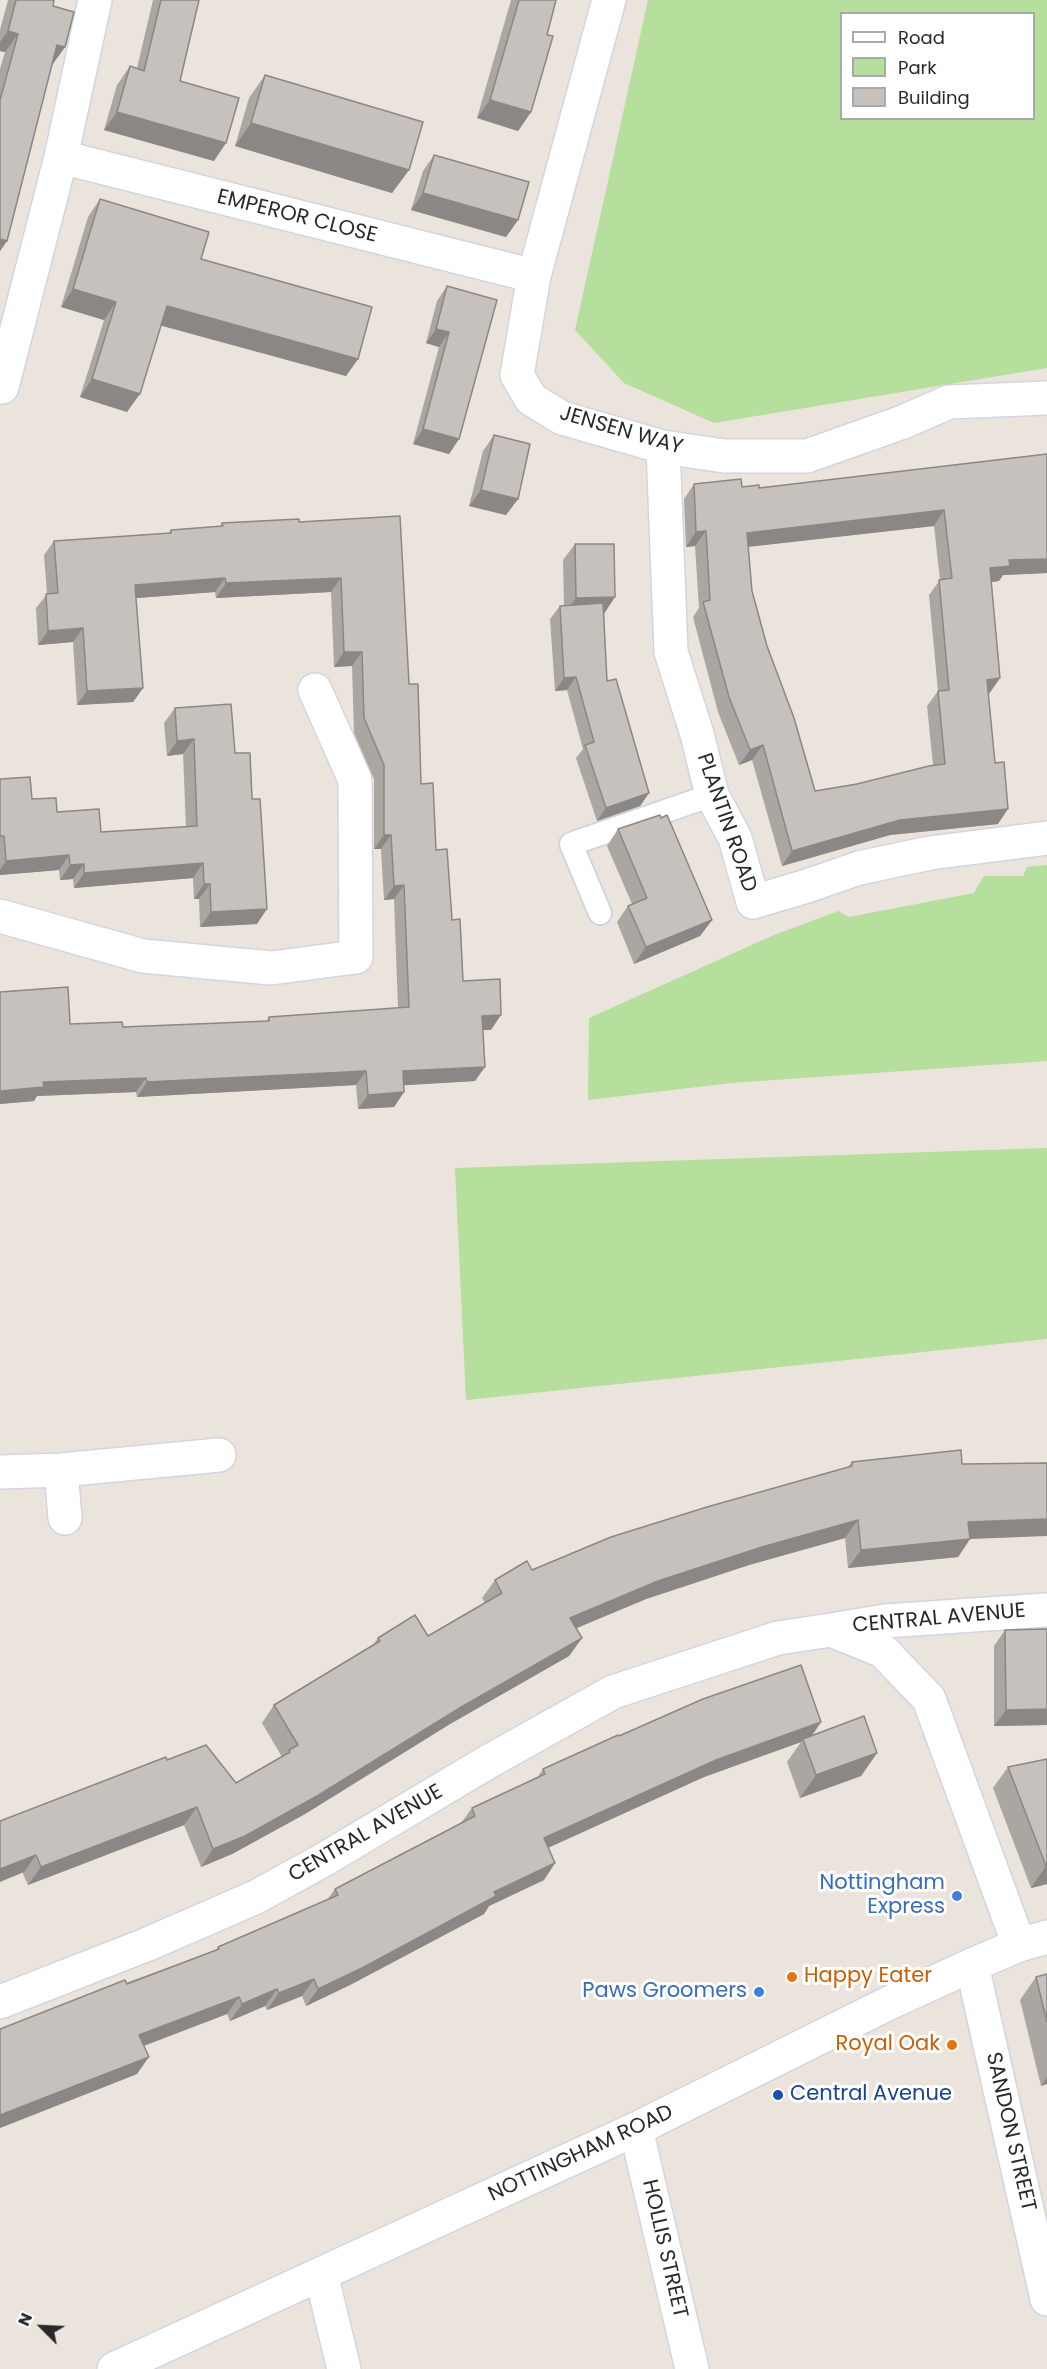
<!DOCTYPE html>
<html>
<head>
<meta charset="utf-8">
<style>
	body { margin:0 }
	#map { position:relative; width:1047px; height:2369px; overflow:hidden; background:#ebe4dc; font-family:Poppins,sans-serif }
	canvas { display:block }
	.legend { position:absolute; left:840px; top:12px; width:195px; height:108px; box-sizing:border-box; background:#fff; border:2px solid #a9a9a9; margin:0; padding:8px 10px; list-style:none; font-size:18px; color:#292929 }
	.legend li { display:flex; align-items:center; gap:12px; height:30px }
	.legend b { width:30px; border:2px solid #a9a9a9 }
	.north { position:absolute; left:12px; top:2297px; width:60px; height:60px; -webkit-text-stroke:4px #fff; paint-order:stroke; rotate:294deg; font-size:16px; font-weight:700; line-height:24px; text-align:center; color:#292929 }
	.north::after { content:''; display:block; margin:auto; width:21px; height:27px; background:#292929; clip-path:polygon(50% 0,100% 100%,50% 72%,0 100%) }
</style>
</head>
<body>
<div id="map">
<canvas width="1047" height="2369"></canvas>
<ul class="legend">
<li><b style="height:8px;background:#fff"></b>Road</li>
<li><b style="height:16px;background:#b6de9c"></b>Park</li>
<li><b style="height:16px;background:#c6c1bc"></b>Building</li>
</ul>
<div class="north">N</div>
</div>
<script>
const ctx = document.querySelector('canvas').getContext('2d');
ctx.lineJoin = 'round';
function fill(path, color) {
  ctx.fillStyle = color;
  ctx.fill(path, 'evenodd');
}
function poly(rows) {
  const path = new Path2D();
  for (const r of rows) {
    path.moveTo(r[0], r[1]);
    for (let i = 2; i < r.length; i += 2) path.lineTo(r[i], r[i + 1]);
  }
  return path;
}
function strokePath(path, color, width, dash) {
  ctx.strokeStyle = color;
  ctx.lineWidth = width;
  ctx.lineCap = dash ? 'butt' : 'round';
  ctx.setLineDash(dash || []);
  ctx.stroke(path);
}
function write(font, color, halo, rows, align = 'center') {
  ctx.font = font + ' Poppins,sans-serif';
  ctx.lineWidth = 6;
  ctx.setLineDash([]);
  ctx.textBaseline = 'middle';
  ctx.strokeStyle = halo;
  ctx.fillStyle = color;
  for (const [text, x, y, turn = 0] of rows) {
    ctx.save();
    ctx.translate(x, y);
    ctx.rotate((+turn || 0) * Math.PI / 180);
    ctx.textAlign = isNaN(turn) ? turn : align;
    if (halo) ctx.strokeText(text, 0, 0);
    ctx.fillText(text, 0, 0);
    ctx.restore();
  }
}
fill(poly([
	[648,0,1047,0,1047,368,714,423,624,383,575,330],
	[842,14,1034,14,1034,118,842,118],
	[1047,865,1047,1061,731,1083,588,1100,589,1018,774,935,838,911,849,917,974,893,984,876,1023,876,1027,867],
	[1047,1148,1047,1339,466,1400,455,1168]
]), '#b6de9c');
const service = poly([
	[600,913,571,844,712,795]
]);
const minor = poly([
	[609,0,534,276,517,375,531,399,562,418,663,447,724,456,807,456,903,422,949,402,1047,398],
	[61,157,534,276],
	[2,387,61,157,95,0],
	[663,447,671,652,697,734,712,795,735,838,753,902,807,886,859,868,930,853,1047,838],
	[0,916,143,956,271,968,356,957,355,780,315,690],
	[61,1470,65,1518],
	[0,1472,61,1470,219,1455],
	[831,1630,885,1621,1047,1610],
	[972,1965,1047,2299],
	[0,2002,148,1944,256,1897,325,1859,486,1763,613,1692,778,1638,831,1630,883,1651,929,1699,1019,1945],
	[636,2129,692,2369],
	[321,2274,344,2369]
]);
const secondary = poly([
	[114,2369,636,2129,887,2004,972,1965,1019,1945,1047,1937]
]);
strokePath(service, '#d2d5e1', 26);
strokePath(minor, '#d2d5e1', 36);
strokePath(secondary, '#d2d5e1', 36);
strokePath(service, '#fff', 22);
strokePath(minor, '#fff', 33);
strokePath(secondary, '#fff', 33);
fill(poly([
	[8,0,54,0,53,6,65,47,52,65,7,241,0,251,0,69,5,52,0,51,0,30],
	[153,0,199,0,180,81,214,161,104,130,117,85,130,66,137,68],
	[511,0,556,0,547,35,531,112,518,131,477,118],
	[265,75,409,170,392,193,235,146,249,98],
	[434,155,518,220,506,237,411,210,423,171],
	[100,199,201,259,358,359,346,376,161,325,127,412,80,397,104,320,61,307,88,217],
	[447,286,459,439,449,454,413,444,439,347,426,343,437,301],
	[494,435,518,499,506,515,469,506,483,451],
	[1047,454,1047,573,1003,575,999,581,991,582,1000,678,988,694,998,824,890,835,782,866,752,760,739,765,718,712,693,617,699,608,695,546,686,547,684,499,694,484,759,488],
	[934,526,940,580,929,595,938,691,927,706,933,765,857,784,815,791,767,646,752,591,748,547],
	[400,516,409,684,421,784,452,920,463,981,491,1030,483,1030,475,1081,403,1085,404,1092,394,1107,358,1109,356,1085,137,1097,136,1092,37,1096,34,1101,0,1104,0,992,70,1024,123,1027,266,1021,269,1017,398,1008,394,899,384,900,381,849,374,849,374,779,354,733,352,666,334,667,331,592,216,598,215,592,136,598,143,688,133,702,77,705,73,642,38,645,36,608,47,594,44,555,54,541,168,533,171,530,220,526,222,523,299,522],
	[575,544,604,614,607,681,649,793,640,806,597,821,576,758,583,749,567,690,555,691,550,619,560,606,564,606,563,560],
	[175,708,235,753,257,924,200,927,199,899,194,899,193,878,74,888,73,879,60,880,59,870,0,875,0,779,32,799,101,832,186,827,183,754,167,756,164,723],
	[618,829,712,920,700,936,634,964,617,922,628,906,632,904,607,846],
	[852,1462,970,1539,958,1557,848,1568,845,1538,749,1565,646,1599,576,1628,582,1638,569,1656,450,1724,305,1814,232,1854,201,1867,184,1825,28,1885,0,1821,167,1760,236,1783,282,1757,262,1723,274,1705,373,1645,378,1638,428,1636,485,1603,482,1598,495,1580,532,1570,848,1467],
	[1005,1630,1047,1725,994,1726,994,1646],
	[821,1722,812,1736,877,1753,861,1776,800,1798,787,1762,801,1742,704,1777,548,1848,555,1863,544,1880,489,1906,484,1914,350,1985,306,2006,302,1996,267,2010,265,2006,230,2021,227,2014,144,2046,137,2074,0,2128,0,2029,216,1950,218,1947,327,1900,335,1889,461,1823,472,1808,537,1778,543,1769,619,1736],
	[1047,1759,1047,1884,1031,1888,993,1788,1008,1767],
	[1047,1974,1047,2084,1041,2086,1020,2000,1036,1977]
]), '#aaa6a2');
fill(poly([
	[8,31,18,34,5,52,0,51,0,42],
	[57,45,65,47,52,65],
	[490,100,531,112,518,131,477,118],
	[117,112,226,143,214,161,104,130],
	[251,123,409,170,392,193,235,146],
	[423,193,518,220,506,237,411,210],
	[0,239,7,241,0,251],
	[73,289,116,302,104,320,61,307],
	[167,306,358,359,346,376,155,324],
	[436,329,449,332,439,347,426,343],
	[92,379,140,394,127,412,80,397],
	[423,429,459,439,449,454,413,444],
	[481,490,518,499,506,515,469,506],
	[944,510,934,526,737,548,747,533],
	[706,531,695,546,686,547,696,532],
	[1047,559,1047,573,1003,575,999,581,979,584,990,568,1009,560],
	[225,578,215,592,125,599,135,585],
	[341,578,331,592,216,598,226,583],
	[615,597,604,614,564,614,576,598],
	[83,628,73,642,38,645,48,631],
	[344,652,362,652,352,666,334,667],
	[576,677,567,690,555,691,564,678],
	[1000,678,989,694,976,695,987,680],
	[143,688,133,702,77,705,87,691],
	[194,739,183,754,167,756,177,741],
	[763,745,752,760,739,765,750,750],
	[649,793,640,806,597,821,606,808],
	[1008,809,998,824,890,835,782,866,792,851,900,820],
	[384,835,391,835,381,849,374,849],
	[69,855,59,870,0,875,0,870,6,861],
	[203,863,193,878,74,888,84,873],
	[84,864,73,879,60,880,70,865],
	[204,884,210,884,199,899,194,899],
	[404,885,394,899,384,900,394,886],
	[267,909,257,924,200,927,211,912],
	[712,920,700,936,634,964,646,947],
	[501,1015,491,1030,472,1030,482,1016],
	[485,1067,475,1081,393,1086,403,1071],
	[366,1071,356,1085,137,1097,147,1082],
	[146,1078,136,1092,37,1096,34,1101,0,1104,0,1091,43,1082],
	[404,1092,394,1107,358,1109,368,1095],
	[1047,1519,1047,1536,970,1539,958,1557,848,1568,861,1550,968,1522],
	[858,1520,845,1538,749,1565,646,1599,558,1636,570,1618,658,1581,762,1547],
	[582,1638,569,1656,450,1724,305,1814,232,1854,201,1867,213,1849],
	[1047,1709,1047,1725,994,1726,1006,1710],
	[821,1722,809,1739,803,1739,801,1742,704,1777,532,1855,544,1838,716,1760],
	[877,1753,861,1776,800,1798,816,1775],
	[197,1807,184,1825,28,1885,41,1867],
	[36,1855,24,1872,0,1882,0,1869],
	[555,1863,544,1880,489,1906,484,1914,350,1985,306,2006,318,1989,494,1892],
	[1046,1866,1047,1866,1047,1884,1031,1888],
	[314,1979,302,1996,267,2010,279,1993],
	[277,1989,265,2006,230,2021,242,2004],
	[239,1997,227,2014,127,2052,139,2035],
	[149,2057,137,2074,0,2128,0,2115],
	[1047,2077,1047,2084,1041,2086]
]), '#8b8784');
const building = poly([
	[16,0,54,0,53,6,74,12,65,47,57,45,7,241,0,239,0,100,18,34,8,31,16,0],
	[161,0,199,0,180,81,239,98,226,143,117,112,130,66,144,71,161,0],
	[519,0,556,0,547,35,553,36,531,112,490,100,519,0],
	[265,75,423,122,409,170,251,123,265,75],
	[434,155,529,182,518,220,423,193,434,155],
	[100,199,209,232,201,259,372,307,358,359,167,306,140,394,92,379,116,302,73,289,100,199],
	[447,286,497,300,459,439,423,429,449,332,436,329,447,286],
	[494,435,530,444,518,499,481,490,494,435],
	[1047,454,1047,559,1009,560,1010,566,990,568,1000,678,987,680,995,763,1004,762,1008,809,900,820,792,851,763,745,750,750,729,697,703,602,710,600,706,531,696,532,694,484,741,479,742,487,759,485,759,488,1047,454],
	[944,510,952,578,939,580,949,690,938,691,945,764,929,766,857,784,815,791,794,718,767,646,752,591,747,533,944,510],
	[400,516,409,684,418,684,421,784,433,783,436,850,447,849,452,920,460,919,463,981,500,979,501,1015,482,1016,485,1067,403,1071,404,1092,368,1095,366,1071,147,1082,146,1078,43,1082,44,1087,0,1091,0,992,68,987,70,1024,122,1022,123,1027,269,1021,269,1017,409,1007,404,885,394,886,391,835,384,835,384,765,364,718,362,652,344,652,341,578,226,583,225,578,135,585,143,688,87,691,83,628,48,631,46,594,58,593,54,541,171,533,171,530,223,526,222,523,299,519,299,522,400,516],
	[575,544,614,544,615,597,576,598,575,544],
	[603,603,607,681,616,679,649,793,606,808,585,745,594,742,576,677,564,678,560,606,603,603],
	[231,704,235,753,250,753,252,799,260,799,267,909,211,912,210,884,204,884,203,863,84,873,84,864,70,865,69,855,6,861,4,836,0,836,0,779,30,777,32,799,56,798,57,812,99,809,101,832,197,826,194,739,177,741,175,708,231,704],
	[660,815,661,818,667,815,712,920,646,947,628,906,647,898,618,829,660,815],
	[961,1450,962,1464,1047,1463,1047,1519,968,1522,970,1539,861,1550,858,1520,762,1547,658,1581,570,1618,582,1638,463,1706,317,1796,245,1836,213,1849,197,1807,41,1867,36,1855,0,1869,0,1821,166,1757,167,1760,206,1745,236,1783,290,1752,289,1750,298,1745,274,1705,380,1641,378,1638,415,1615,428,1636,502,1593,495,1580,527,1561,532,1570,611,1537,707,1507,852,1466,852,1462,961,1450],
	[1047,1629,1047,1709,1006,1710,1005,1630,1047,1629],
	[801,1665,821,1722,716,1760,544,1838,555,1863,494,1892,496,1896,362,1968,318,1989,314,1979,279,1993,277,1989,242,2004,239,1997,139,2035,149,2057,0,2115,0,2029,125,1980,127,1984,219,1949,218,1947,338,1895,335,1889,475,1816,472,1808,545,1774,543,1769,618,1735,619,1736,703,1699,801,1665],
	[864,1716,877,1753,816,1775,803,1739,864,1716],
	[1047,1759,1047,1866,1046,1866,1008,1767,1047,1759],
	[1047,1974,1047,2022,1036,1977,1047,1974]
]);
fill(building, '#c6c1bc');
strokePath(building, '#8b8784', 1.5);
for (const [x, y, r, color] of [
	[957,1896,6,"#3f7fe0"],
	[792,1977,6,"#e8710a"],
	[759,1992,6,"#3f7fe0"],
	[952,2045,6,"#e8710a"],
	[778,2095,6,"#1a4fb4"]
]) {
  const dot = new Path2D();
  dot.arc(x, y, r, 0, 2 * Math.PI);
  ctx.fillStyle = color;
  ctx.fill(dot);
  strokePath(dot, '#fff', 2);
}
write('21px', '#292929', '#fff', [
	["EMPEROR CLOSE",297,217,14],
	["JENSEN WAY",621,431,16],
	["PLANTIN ROAD",726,823,71],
	["CENTRAL AVENUE",939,1619,-5],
	["CENTRAL AVENUE",366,1834,-30],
	["SANDON STREET",1010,2132,77],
	["NOTTINGHAM ROAD",581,2154,-25],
	["HOLLIS STREET",664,2249,77]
]);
write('21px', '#366cbe', '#fff', [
	["Nottingham",945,1884],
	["Express",945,1908],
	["Paws Groomers",747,1992]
], 'right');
write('21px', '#c56008', '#fff', [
	["Happy Eater",804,1977],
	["Royal Oak",940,2045,"right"]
], 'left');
write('21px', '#164399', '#fff', [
	["Central Avenue",790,2095]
], 'left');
</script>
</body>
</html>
